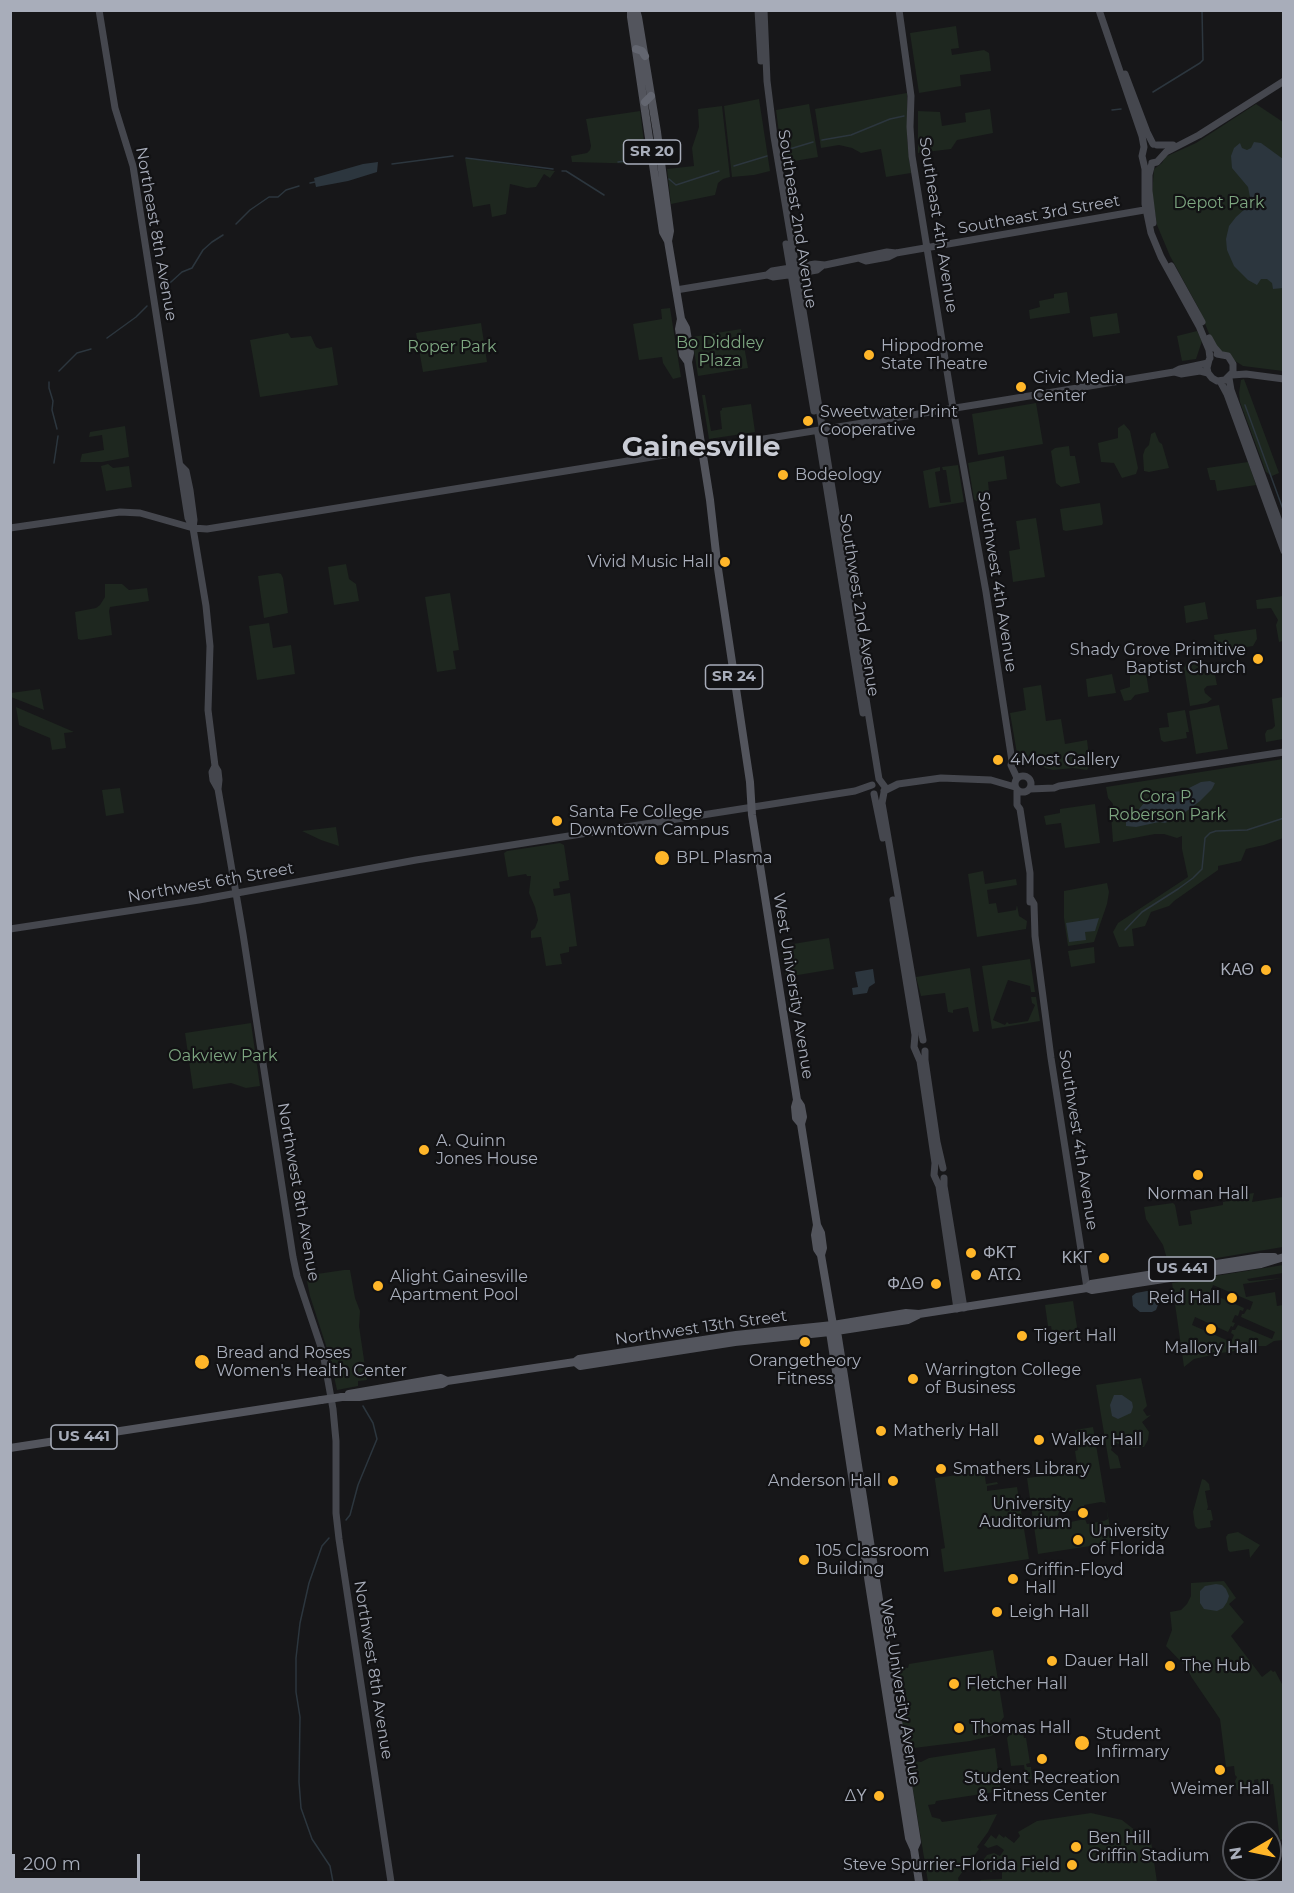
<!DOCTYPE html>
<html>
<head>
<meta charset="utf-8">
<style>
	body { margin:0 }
	#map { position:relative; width:1294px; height:1893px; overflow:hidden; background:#171719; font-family:Montserrat,sans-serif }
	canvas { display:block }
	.frame { position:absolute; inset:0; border:12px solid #a8adba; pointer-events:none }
	.north { position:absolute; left:1222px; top:1821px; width:60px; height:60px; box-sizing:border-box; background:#121214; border:2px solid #4e5056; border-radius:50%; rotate:261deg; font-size:16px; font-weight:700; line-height:24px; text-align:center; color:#a8adba }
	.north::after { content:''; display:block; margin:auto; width:21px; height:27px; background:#ffb629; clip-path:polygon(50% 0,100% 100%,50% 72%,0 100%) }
	.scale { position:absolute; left:12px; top:1854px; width:128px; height:27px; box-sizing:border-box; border:3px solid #a8adba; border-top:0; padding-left:8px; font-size:18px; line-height:21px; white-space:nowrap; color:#a8adba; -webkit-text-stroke:4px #121214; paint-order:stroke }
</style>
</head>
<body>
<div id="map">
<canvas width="1294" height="1893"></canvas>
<div class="frame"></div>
<div class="north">N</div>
<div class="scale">200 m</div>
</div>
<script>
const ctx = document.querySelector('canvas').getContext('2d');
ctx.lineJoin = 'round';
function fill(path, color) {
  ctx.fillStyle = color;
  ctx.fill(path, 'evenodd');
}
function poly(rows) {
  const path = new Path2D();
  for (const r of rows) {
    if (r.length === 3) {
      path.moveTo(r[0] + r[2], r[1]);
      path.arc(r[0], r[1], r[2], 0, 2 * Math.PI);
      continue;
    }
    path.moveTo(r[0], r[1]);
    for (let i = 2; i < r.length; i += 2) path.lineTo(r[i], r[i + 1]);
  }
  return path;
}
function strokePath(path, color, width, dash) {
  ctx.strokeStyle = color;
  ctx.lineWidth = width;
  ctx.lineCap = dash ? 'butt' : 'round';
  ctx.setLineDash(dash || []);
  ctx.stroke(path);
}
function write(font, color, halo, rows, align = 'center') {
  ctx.font = font + ' Montserrat,sans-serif';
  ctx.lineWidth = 4.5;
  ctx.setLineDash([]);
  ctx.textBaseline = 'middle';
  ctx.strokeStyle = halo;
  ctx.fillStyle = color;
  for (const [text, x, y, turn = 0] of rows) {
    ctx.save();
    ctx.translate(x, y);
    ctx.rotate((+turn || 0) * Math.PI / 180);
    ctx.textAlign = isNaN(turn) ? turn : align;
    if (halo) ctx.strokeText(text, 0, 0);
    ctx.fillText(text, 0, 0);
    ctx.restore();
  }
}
fill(poly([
	[956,26,959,48,951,49,952,55,984,50,989,53,991,71,960,75,961,86,919,93,910,33],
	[907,93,907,139,911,173,886,177,881,149,861,153,852,148,839,145,821,148,815,109],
	[759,99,770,171,754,175,732,177,724,106],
	[809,104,818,157,783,163,776,110],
	[1256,104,1283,122,1283,371,1243,366,1220,351,1210,336,1199,309,1170,256,1157,225,1152,195,1154,169,1162,163,1165,157,1196,143],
	[722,106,730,177,723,179,718,183,715,195,671,204,667,169,694,166,692,148,699,127,698,109],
	[990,109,993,133,957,140,951,149,918,153,918,111,940,112,942,126,966,122,965,113],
	[640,111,647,164,572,162,571,156,587,153,590,150,591,146,586,119],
	[465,158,555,171,550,178,544,174,536,187,527,188,510,184,506,214,492,217,490,204,473,207],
	[1067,292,1070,313,1030,319,1029,310,1040,307,1039,301,1054,298,1054,294],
	[670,308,681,377,673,379,663,363,662,357,639,360,633,324,662,319,661,309],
	[1117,313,1120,333,1093,337,1090,317],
	[481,323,487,362,423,372,416,333],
	[741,329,748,368,698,376,692,337],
	[1197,331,1202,341,1196,359,1182,361,1177,336],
	[288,333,291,338,311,336,316,347,320,349,332,347,338,385,260,397,250,340],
	[1244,379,1279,473,1272,476,1266,472,1240,402,1239,393,1241,380],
	[702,395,705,395,711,431,722,429,720,411,722,410,722,408,751,404,755,432,709,439],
	[1036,403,1043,444,978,455,972,414],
	[1124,424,1130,431,1138,468,1136,474,1122,478,1114,463,1101,462,1098,443,1118,438,1118,428],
	[125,426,129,457,102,462,80,462,82,454,104,450,102,435,89,437,90,432],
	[1155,432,1159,442,1162,444,1169,468,1149,472,1144,471,1143,455,1145,449,1149,445,1151,434],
	[1069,446,1070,456,1075,456,1080,483,1061,487,1056,483,1051,451,1055,448],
	[1004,456,1007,479,988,482,990,500,976,501,974,499,968,463],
	[1248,462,1256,485,1217,491,1215,480,1210,480,1207,468],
	[108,464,113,468,129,466,132,487,106,491,101,466],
	[958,465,964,502,929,508,923,471,940,467,940,471,935,472,940,503,951,502,946,470,943,470,942,467],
	[1100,503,1103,523,1102,525,1066,531,1063,530,1060,509],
	[1036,518,1045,577,1013,582,1009,551,1020,549,1016,521],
	[346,564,349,579,356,584,359,601,334,605,328,567],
	[278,573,281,574,283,578,288,613,264,618,258,576],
	[105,584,122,584,129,590,147,588,149,601,110,607,109,611,112,635,81,640,78,639,75,612,96,608,100,605,105,597],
	[450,593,459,650,453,651,456,669,437,672,425,597],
	[1283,596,1283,641,1279,642,1276,625,1278,620,1271,608,1257,609,1256,600],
	[1205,602,1208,619,1186,623,1184,606],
	[269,623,273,648,291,645,295,674,257,680,249,626],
	[1256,629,1257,639,1253,646,1216,652,1214,635],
	[1198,661,1200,674,1214,670,1217,685,1207,686,1204,689,1205,693,1212,699,1207,703,1190,706,1184,668,1187,662],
	[1143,670,1146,673,1149,692,1135,695,1131,700,1124,701,1120,690,1130,687,1130,672],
	[1112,674,1116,693,1088,697,1086,679],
	[1041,685,1046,721,1061,719,1065,744,1087,740,1090,765,1087,770,1073,768,1053,770,1045,768,1041,764,1037,766,1019,765,1010,713,1026,710,1023,688],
	[40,689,44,710,11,697,11,693],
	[1283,697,1283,739,1266,742,1265,734,1267,730,1272,729,1275,726,1272,699],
	[1219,705,1228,749,1196,754,1189,711],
	[16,707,74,732,64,733,66,748,52,750,50,738,19,725],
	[1185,710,1189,732,1186,732,1187,738,1164,742,1161,740,1159,728,1169,727,1167,713],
	[1283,759,1283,838,1264,845,1246,849,1241,861,1218,866,1218,870,1174,901,1169,906,1151,912,1145,926,1132,929,1134,946,1119,947,1113,932,1118,923,1188,877,1182,849,1182,836,1177,838,1164,834,1155,834,1113,842,1111,815,1113,804,1108,798,1106,787],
	[120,788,124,813,106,816,102,790],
	[1095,804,1100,843,1065,848,1061,823,1046,825,1044,816,1060,813,1060,809],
	[336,827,339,846,321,840,302,831],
	[560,843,564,845,569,880,559,882,560,888,553,889,554,896,570,893,577,946,569,947,569,952,560,954,562,964,546,966,541,937,531,938,531,931,535,928,538,920,535,907,529,893,531,876,527,876,526,874,508,877,504,853,507,851],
	[983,871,985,884,1016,879,1017,885,987,890,989,904,996,903,998,913,1016,910,1017,905,1019,916,1027,921,1026,929,977,937,968,874],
	[1107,883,1109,892,1107,904,1094,942,1068,946,1064,918,1064,891],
	[829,938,834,969,786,977,781,946],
	[1094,947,1095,963,1071,967,1068,951],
	[1030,959,1035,992,1031,992,1030,986,1008,980,993,1020,1005,1025,1007,1022,1009,1024,1028,1021,1035,1005,1032,1003,1031,997,1036,997,1040,1021,992,1029,982,966],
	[970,968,979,1031,973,1032,968,1007,953,1010,953,1013,948,1012,945,993,921,996,916,977],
	[251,1023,260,1086,246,1088,231,1083,193,1089,185,1033],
	[1254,1193,1252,1202,1283,1197,1283,1247,1169,1266,1163,1245,1146,1219,1144,1207,1173,1203,1175,1205,1179,1226,1192,1224,1190,1211,1223,1205,1223,1202,1239,1199,1241,1195],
	[1283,1265,1283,1273,1247,1279,1249,1281,1283,1278,1243,1284,1246,1297,1275,1292,1277,1306,1283,1305,1283,1340,1274,1341,1266,1346,1254,1346,1242,1350,1221,1353,1194,1359,1184,1367,1172,1283],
	[1213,1285,1253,1302,1250,1310,1247,1309,1244,1314,1242,1314,1241,1317,1275,1332,1272,1339,1238,1325,1235,1330,1232,1330,1231,1333,1234,1335,1231,1342,1192,1325,1195,1317,1228,1332,1231,1326,1233,1327,1235,1323,1232,1322,1235,1315,1238,1316,1240,1310,1243,1311,1244,1308,1210,1293],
	[344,1270,350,1270,355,1298,360,1311,359,1326,367,1380,358,1381,358,1386,337,1390,330,1358,310,1296,307,1281,309,1278,317,1274],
	[1073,1301,1079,1340,1055,1344,1051,1340,1049,1333,1052,1332,1051,1326,1048,1326,1045,1305],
	[1141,1378,1147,1406,1143,1410,1147,1416,1151,1415,1142,1422,1149,1432,1148,1440,1144,1447,1134,1448,1126,1447,1114,1442,1111,1450,1118,1456,1121,1468,1110,1469,1096,1385],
	[1093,1427,1112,1540,1110,1543,1038,1554,1027,1478,1051,1475,1052,1477,1062,1475,1062,1473,1078,1470,1075,1451,1078,1450,1075,1430],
	[1101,1502,1106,1503,1108,1519,1104,1521,1087,1524,1085,1519,1061,1524,1061,1521,1056,1520,1059,1512,1084,1510,1084,1505],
	[983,1465,984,1468,993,1466,993,1468,984,1469,986,1484,997,1482,998,1484,987,1486,987,1491,1017,1487,1029,1559,944,1572,941,1549,945,1548,935,1480,935,1478,965,1474,967,1471,966,1467],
	[1202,1479,1205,1480,1209,1484,1210,1490,1205,1491,1208,1507,1207,1510,1211,1510,1213,1520,1210,1521,1211,1527,1198,1529,1195,1526,1193,1512],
	[1238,1532,1260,1545,1250,1558,1249,1549,1230,1552,1228,1550,1226,1537,1228,1534],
	[1224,1581,1236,1598,1229,1604,1244,1622,1231,1636,1262,1677,1271,1670,1273,1672,1275,1671,1283,1686,1283,1839,1280,1840,1273,1784,1259,1786,1258,1779,1254,1780,1256,1794,1249,1795,1248,1789,1237,1790,1235,1781,1237,1777,1235,1775,1234,1766,1226,1767,1220,1719,1192,1678,1187,1668,1166,1646,1172,1630,1170,1612,1181,1610,1187,1604,1191,1596,1191,1583],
	[993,1650,1004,1717,999,1723,998,1732,991,1736,970,1741,906,1749,894,1671,903,1667,908,1668,909,1664],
	[1024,1724,1025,1732,1023,1733,1024,1738,1026,1738,1030,1763,1026,1764,1027,1767,1031,1767,1032,1779,1026,1780,1024,1765,1011,1766,1007,1738,1015,1728],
	[995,1748,1001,1791,936,1801,935,1804,928,1805,932,1817,940,1819,942,1822,997,1814,988,1832,977,1847,979,1849,958,1878,959,1882,928,1882,908,1759,912,1759,914,1761,921,1762,929,1758],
	[1091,1813,1122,1820,1136,1831,1149,1828,1157,1882,981,1882,980,1880,1002,1879,1002,1868,995,1872,990,1872,983,1865,984,1859,987,1855,994,1853,1000,1856,1004,1850,997,1845,988,1848,984,1845,991,1835,996,1839,999,1834,1004,1838,1005,1836,1014,1843,1020,1836,1018,1832,1037,1821]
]), '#1e271f');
fill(poly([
	[1254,142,1261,143,1283,159,1283,288,1273,289,1272,283,1267,279,1261,279,1257,285,1248,280,1234,266,1227,250,1226,239,1229,226,1236,217,1246,208,1250,197,1248,187,1232,168,1231,156,1234,148,1240,143,1242,148,1247,150,1251,148],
	[378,162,377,172,348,181,316,187,314,178,363,164],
	[1210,781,1215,783,1212,789,1200,801,1179,817,1165,823,1159,822,1136,827,1126,826,1126,820,1136,813,1144,803,1157,800,1172,792,1183,791,1201,782],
	[1099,918,1095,931,1085,932,1086,940,1069,942,1066,923],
	[873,969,875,983,869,987,867,993,853,995,852,988,858,987,855,972],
	[1147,1291,1152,1291,1157,1294,1158,1305,1156,1310,1152,1312,1140,1312,1133,1306,1132,1296,1136,1293],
	[1114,1395,1122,1395,1132,1402,1133,1407,1131,1413,1118,1419,1112,1416,1110,1405],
	[1216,1584,1222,1585,1226,1589,1229,1596,1227,1602,1223,1608,1217,1611,1204,1609,1200,1603,1200,1591,1205,1586]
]), '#2c363e');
strokePath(poly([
	[1153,92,1200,63,1203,60,1202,10],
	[1112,110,1121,109],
	[822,140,851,135,890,119,904,116],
	[783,151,813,142],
	[466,158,553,169],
	[618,162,644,158],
	[392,164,453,156],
	[734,166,767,156],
	[562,171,566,171,604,195],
	[669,179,676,185,719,171],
	[310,183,315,182],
	[236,224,250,210,269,197,278,197,286,190,299,186],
	[161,291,182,272,192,268,203,250,212,242,223,235],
	[107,338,136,317,147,306],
	[59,371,77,353,91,349],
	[49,382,49,388,53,401,52,410,57,429],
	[1245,405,1284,512],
	[54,463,58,436],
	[1125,930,1142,912,1178,889,1193,878,1202,869,1205,838,1210,833,1216,831,1247,830,1284,818],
	[346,1520,350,1515,358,1485,377,1439,373,1423,363,1406],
	[329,1538,322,1546,309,1583,300,1623,296,1658,296,1692,300,1717,299,1782,301,1808,312,1839,330,1866,333,1882]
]), '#2c363e', 1.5);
strokePath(poly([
	[99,10,115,108,133,166,188,518,193,528,206,606,210,646,208,710,215,766,218,771,219,780,218,789],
	[758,10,761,61],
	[764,10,767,81,774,137,811,358,878,773,879,779,885,787,882,803,923,1040],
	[899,10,911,96,910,127,912,156,953,408,986,592,1012,761,1011,765,1017,778],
	[1099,10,1142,136,1144,147,1142,156,1145,169,1145,204,1151,233,1161,257,1199,326,1209,350,1210,358],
	[1125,74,1147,132,1153,144],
	[1157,145,1173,145],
	[1152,163,1149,175,1149,191,1153,223],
	[1152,163,1157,162,1166,152,1199,135,1284,81],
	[786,244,814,411],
	[861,259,866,261,888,257,896,253],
	[1171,266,1202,322],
	[767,275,773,277,788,275,817,270,822,266],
	[676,290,767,275,772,271,815,264,825,265,887,252,896,253,1150,209],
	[1209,338,1214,347,1220,354],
	[1174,372,1181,374,1200,371,1208,373,1212,378,1217,381,1225,380,1233,372,1233,364,1228,356,1217,354],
	[1208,373,1207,368,1209,360],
	[1232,375,1246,374,1284,379],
	[1229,378,1231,390,1284,535],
	[1220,381,1227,394,1284,551],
	[818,434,863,713],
	[180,465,186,471,190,490,194,520,193,528],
	[10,528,120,512,140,513,193,528,207,529,1011,399,1174,372,1180,369,1208,363],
	[215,766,212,772,213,780,218,789,243,934,293,1257,297,1276,323,1353,333,1409,336,1441,336,1513,339,1539,391,1882],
	[1023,784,8],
	[1030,789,1054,788,1059,786,1284,752],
	[1017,790,1017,805,1020,809,1030,873,1030,902],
	[884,791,898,784,941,778,991,780,1015,787],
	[874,794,883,838],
	[1031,899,1034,904,1035,936,1051,1058,1087,1288],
	[893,900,915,1035,914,1047,920,1061,935,1163,934,1175,939,1186,957,1309],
	[10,929,199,900,416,860,855,791,872,785],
	[925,1051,925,1060,937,1142,943,1168],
	[944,1178,944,1186,964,1308]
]), '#45474e', 7);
strokePath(poly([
	[631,10,631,17,663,232,668,241,681,319,679,329,683,355,688,362,710,500,717,562,750,782,752,815,797,1100,801,1106,803,1117,801,1124,817,1225,821,1233,823,1248,821,1255],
	[636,10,638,17,657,132,670,231,668,241],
	[681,319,686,328,690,353,688,362],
	[797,1100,795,1107,796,1118,801,1124],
	[817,1225,815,1235,817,1249,821,1255,833,1325,837,1331,917,1842,914,1849],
	[1087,1288,1091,1284,1261,1257,1274,1257],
	[833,1325,830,1332,852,1476,909,1838,914,1849,919,1882],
	[575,1362,580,1366,735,1342,830,1332,908,1320,918,1315],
	[349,1394,441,1378,447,1381],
	[342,1397,359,1397,442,1384,447,1381,575,1362,579,1359,736,1335,833,1325,906,1313,919,1314,1087,1288,1092,1290,1261,1264,1284,1257],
	[10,1448,321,1400]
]), '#53555d', 8);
strokePath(poly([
	[636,49,642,51,645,56],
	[645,102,651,96]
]), '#636670', 8);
strokePath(poly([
	[321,1400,342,1397]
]), '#53555d', 8);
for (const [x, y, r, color] of [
	[869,355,6,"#ffb629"],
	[1021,387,6,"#ffb629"],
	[808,421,6,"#ffb629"],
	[783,475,6,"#ffb629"],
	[725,562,6,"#ffb629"],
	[1258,659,6,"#ffb629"],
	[998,760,6,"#ffb629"],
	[557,821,6,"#ffb629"],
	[662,858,8,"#ffb629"],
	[1266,970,6,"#ffb629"],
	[424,1150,6,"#ffb629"],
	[1198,1175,6,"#ffb629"],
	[971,1253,6,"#ffb629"],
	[1104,1258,6,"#ffb629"],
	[976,1275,6,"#ffb629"],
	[936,1284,6,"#ffb629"],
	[378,1286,6,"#ffb629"],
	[1232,1298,6,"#ffb629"],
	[1211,1329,6,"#ffb629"],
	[1022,1336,6,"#ffb629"],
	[805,1342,6,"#ffb629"],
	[202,1362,8,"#ffb629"],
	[913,1379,6,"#ffb629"],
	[881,1431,6,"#ffb629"],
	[1039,1440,6,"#ffb629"],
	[941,1469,6,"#ffb629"],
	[893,1481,6,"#ffb629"],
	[1083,1513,6,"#ffb629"],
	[1078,1540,6,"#ffb629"],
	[804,1560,6,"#ffb629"],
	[1013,1579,6,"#ffb629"],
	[997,1612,6,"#ffb629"],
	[1052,1661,6,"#ffb629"],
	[1170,1666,6,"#ffb629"],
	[954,1684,6,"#ffb629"],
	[959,1728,6,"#ffb629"],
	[1082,1743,8,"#ffb629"],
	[1042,1759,6,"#ffb629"],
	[1220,1770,6,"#ffb629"],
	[879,1796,6,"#ffb629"],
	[1076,1847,6,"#ffb629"],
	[1072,1865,6,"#ffb629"]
]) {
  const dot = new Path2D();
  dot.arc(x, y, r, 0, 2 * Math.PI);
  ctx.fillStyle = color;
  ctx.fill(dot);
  strokePath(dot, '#121214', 2);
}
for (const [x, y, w] of [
	[652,152,57],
	[734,677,57],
	[1182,1269,66],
	[84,1437,66]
]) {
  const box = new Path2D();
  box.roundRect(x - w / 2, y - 12, w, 24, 4.5);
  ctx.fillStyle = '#121214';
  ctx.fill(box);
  strokePath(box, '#a8adba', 1.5);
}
write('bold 15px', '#a8adba', null, [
	["SR 20",652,152],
	["SR 24",734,677],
	["US 441",1182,1269],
	["US 441",84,1437]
]);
write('16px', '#7da680', '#121214', [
	["Depot Park",1219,203],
	["Bo Diddley",720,343],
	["Plaza",720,361],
	["Roper Park",452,347],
	["Cora P.",1167,797],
	["Roberson Park",1167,815],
	["Oakview Park",223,1056]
]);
write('16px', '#a8adba', '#121214', [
	["Southeast 3rd Street",1039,215,-10],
	["Southeast 2nd Avenue",797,219,81],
	["Southeast 4th Avenue",938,225,81],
	["Northeast 8th Avenue",156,234,80],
	["Southwest 4th Avenue",997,582,81],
	["Southwest 2nd Avenue",859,605,81],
	["Northwest 6th Street",211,883,-10],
	["West University Avenue",793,986,81],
	["Southwest 4th Avenue",1078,1140,81],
	["Northwest 8th Avenue",298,1192,80],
	["Northwest 13th Street",701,1328,-8],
	["Northwest 8th Avenue",373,1670,81],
	["West University Avenue",900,1692,81]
]);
write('16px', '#a8adba', '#121214', [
	["Hippodrome",881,346],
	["State Theatre",881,364],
	["Civic Media",1033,378],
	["Center",1033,396],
	["Sweetwater Print",820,412],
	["Cooperative",820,430],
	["Bodeology",795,475],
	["Vivid Music Hall",713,562,"right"],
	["Shady Grove Primitive",1246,650,"right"],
	["Baptist Church",1246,668,"right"],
	["4Most Gallery",1010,760],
	["Santa Fe College",569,812],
	["Downtown Campus",569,830],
	["BPL Plasma",676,858],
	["ΚΑΘ",1254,970,"right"],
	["A. Quinn",436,1141],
	["Jones House",436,1159],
	["Norman Hall",1198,1194,"center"],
	["ΦΚΤ",983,1253],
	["ΚΚΓ",1092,1258,"right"],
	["ΑΤΩ",988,1275],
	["Alight Gainesville",390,1277],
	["Apartment Pool",390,1295],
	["ΦΔΘ",924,1284,"right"],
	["Reid Hall",1220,1298,"right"],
	["Tigert Hall",1034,1336],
	["Mallory Hall",1211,1348,"center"],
	["Bread and Roses",216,1353],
	["Women's Health Center",216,1371],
	["Orangetheory",805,1361,"center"],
	["Fitness",805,1379,"center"],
	["Warrington College",925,1370],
	["of Business",925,1388],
	["Matherly Hall",893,1431],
	["Walker Hall",1051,1440],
	["Smathers Library",953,1469],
	["Anderson Hall",881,1481,"right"],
	["University",1071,1504,"right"],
	["Auditorium",1071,1522,"right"],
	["University",1090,1531],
	["of Florida",1090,1549],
	["105 Classroom",816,1551],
	["Building",816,1569],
	["Griffin-Floyd",1025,1570],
	["Hall",1025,1588],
	["Leigh Hall",1009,1612],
	["Dauer Hall",1064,1661],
	["The Hub",1182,1666],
	["Fletcher Hall",966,1684],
	["Thomas Hall",971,1728],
	["Student",1096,1734],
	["Infirmary",1096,1752],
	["Student Recreation",1042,1778,"center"],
	["& Fitness Center",1042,1796,"center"],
	["Weimer Hall",1220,1789,"center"],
	["ΔΥ",867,1796,"right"],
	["Ben Hill",1088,1838],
	["Griffin Stadium",1088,1856],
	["Steve Spurrier-Florida Field",1060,1865,"right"]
], 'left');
write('bold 28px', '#c9ccd5', '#121214', [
	["Gainesville",701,448]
]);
</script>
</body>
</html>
